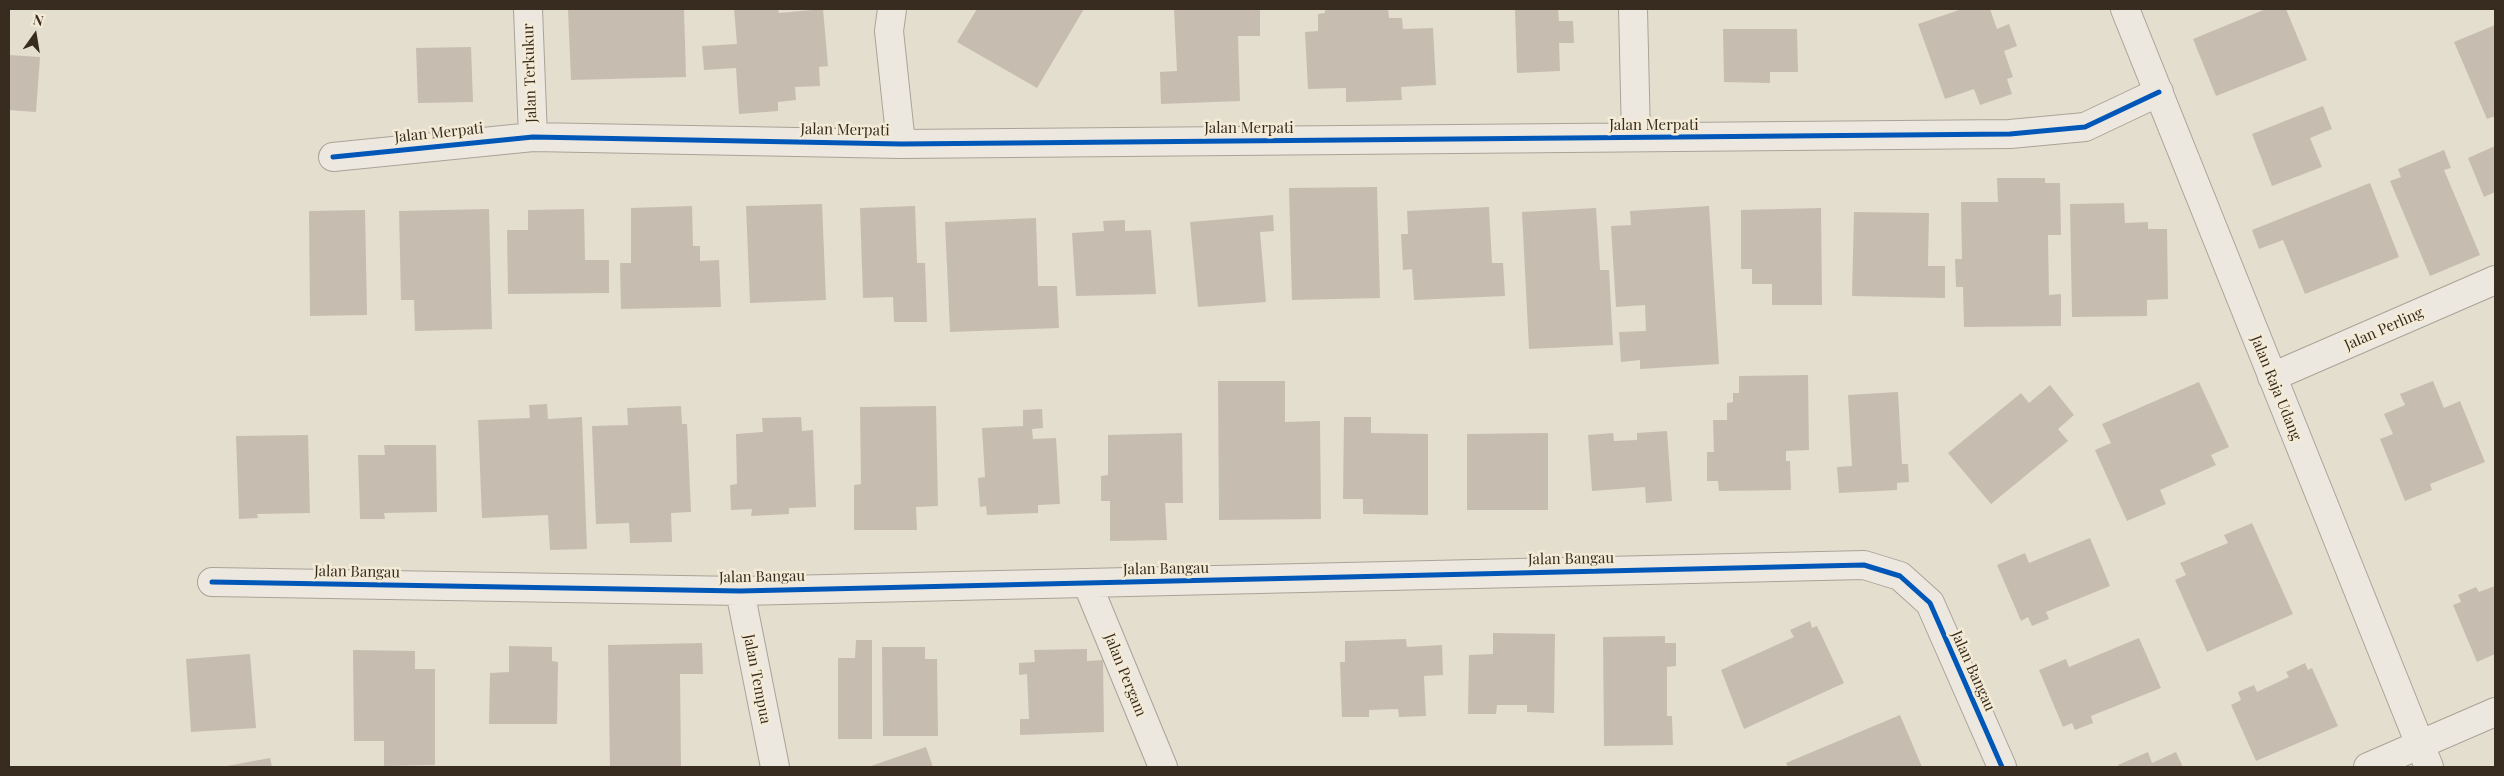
<!DOCTYPE html>
<html>
<head>
<meta charset="utf-8">
<style>
	body { margin:0 }
	#map { position:relative; width:2504px; height:776px; overflow:hidden; background:#e4decf; font-family:"Playfair Display",serif }
	canvas { display:block }
	.frame { position:absolute; inset:0; border:10px solid #382b20; pointer-events:none }
	.north { position:absolute; left:10px; top:10px; width:50px; height:50px; -webkit-text-stroke:4px #f4ebd6; paint-order:stroke; rotate:13deg; font-size:14px; font-weight:700; line-height:20px; text-align:center; color:#382b20 }
	.north::after { content:''; display:block; margin:auto; width:18px; height:22px; background:#382b20; clip-path:polygon(50% 0,100% 100%,50% 72%,0 100%) }
</style>
</head>
<body>
<div id="map">
<canvas width="2504" height="776"></canvas>
<div class="frame"></div>
<div class="north">N</div>
</div>
<script>
const ctx = document.querySelector('canvas').getContext('2d');
ctx.lineJoin = 'round';
function fill(path, color) {
  ctx.fillStyle = color;
  ctx.fill(path, 'evenodd');
}
function poly(rows) {
  const path = new Path2D();
  for (const r of rows) {
    path.moveTo(r[0], r[1]);
    for (let i = 2; i < r.length; i += 2) path.lineTo(r[i], r[i + 1]);
  }
  return path;
}
function strokePath(path, color, width, dash) {
  ctx.strokeStyle = color;
  ctx.lineWidth = width;
  ctx.lineCap = dash ? 'butt' : 'round';
  ctx.setLineDash(dash || []);
  ctx.stroke(path);
}
function write(font, color, halo, rows, align = 'center') {
  ctx.font = font + ' "Playfair Display",serif';
  ctx.lineWidth = 5;
  ctx.setLineDash([]);
  ctx.textBaseline = 'middle';
  ctx.strokeStyle = halo;
  ctx.fillStyle = color;
  for (const [text, x, y, turn = 0] of rows) {
    ctx.save();
    ctx.translate(x, y);
    ctx.rotate((+turn || 0) * Math.PI / 180);
    ctx.textAlign = isNaN(turn) ? turn : align;
    if (halo) ctx.strokeText(text, 0, 0);
    ctx.fillText(text, 0, 0);
    ctx.restore();
  }
}
fill(poly([
	[568,9,684,9,686,77,571,80],
	[734,9,778,9,779,13,823,9,828,66,819,67,820,86,795,87,796,100,778,102,778,111,739,114,736,68,704,70,702,46,737,44],
	[977,9,1084,9,1037,88,957,42],
	[1174,9,1260,9,1260,36,1238,36,1240,101,1161,104,1160,72,1177,71],
	[1325,9,1388,9,1389,18,1402,18,1403,29,1433,28,1436,85,1401,87,1402,100,1346,102,1346,88,1308,89,1305,32,1318,31,1318,14,1325,13],
	[1515,9,1558,9,1559,21,1573,21,1574,43,1559,43,1560,71,1517,73],
	[1962,9,1990,9,1997,29,2009,24,2017,46,2004,51,2013,77,2007,79,2012,94,1980,105,1974,89,1945,99,1918,24],
	[2266,9,2286,9,2307,60,2216,96,2193,39],
	[2495,25,2495,116,2487,119,2454,42],
	[1723,29,1797,29,1798,72,1770,72,1770,83,1724,82],
	[471,47,473,102,418,103,416,48],
	[9,55,40,57,36,112,9,110],
	[2323,106,2332,129,2310,138,2322,167,2272,186,2252,134],
	[2495,146,2495,192,2484,197,2468,158],
	[2444,150,2451,168,2444,170,2480,255,2430,276,2390,181,2401,177,2398,169],
	[1997,178,2045,178,2045,183,2060,183,2061,235,2048,235,2049,295,2061,294,2061,326,1964,327,1963,287,1956,287,1955,259,1962,259,1961,202,1998,202],
	[2370,183,2399,257,2305,294,2283,240,2259,249,2252,230],
	[1377,187,1380,298,1292,300,1289,188],
	[2124,203,2125,223,2148,222,2148,229,2167,229,2168,299,2147,300,2147,316,2072,317,2070,204],
	[822,204,826,300,750,303,746,206],
	[692,206,693,246,700,246,700,261,719,260,721,307,621,309,620,263,631,263,631,208],
	[915,206,917,263,925,263,927,322,894,322,893,297,863,298,860,208],
	[1709,206,1719,364,1640,369,1640,360,1621,362,1619,332,1646,331,1645,305,1616,307,1611,226,1631,225,1630,211],
	[1489,207,1492,263,1503,263,1505,296,1414,300,1412,269,1403,270,1401,234,1408,234,1407,211],
	[1596,208,1600,270,1609,270,1613,345,1529,349,1522,212],
	[1821,208,1822,305,1772,305,1772,284,1752,284,1752,269,1741,269,1741,210],
	[489,209,492,329,415,331,414,300,401,300,399,211],
	[584,209,585,260,609,260,609,293,508,294,507,230,528,230,528,210],
	[365,210,367,315,310,316,309,211],
	[1854,212,1929,213,1928,266,1945,266,1945,298,1852,296],
	[1273,215,1274,231,1260,232,1266,302,1198,307,1190,222],
	[1036,218,1038,286,1057,286,1059,328,950,332,945,222],
	[1125,220,1125,231,1151,230,1156,294,1076,296,1072,233,1104,231,1103,221],
	[1808,375,1809,450,1786,451,1786,461,1790,461,1791,490,1719,491,1718,481,1707,481,1707,452,1714,452,1713,420,1727,420,1727,403,1733,402,1733,393,1739,393,1739,376],
	[1218,381,1285,381,1285,422,1320,421,1321,519,1219,520],
	[2433,381,2444,408,2460,401,2485,462,2430,484,2432,490,2405,501,2380,439,2393,434,2384,414,2405,405,2400,394],
	[2199,382,2229,447,2211,455,2216,465,2160,490,2166,504,2127,521,2095,450,2111,443,2102,424],
	[2050,385,2074,415,2058,429,2068,441,1991,504,1948,453,2021,393,2029,403],
	[1898,392,1902,464,1908,464,1909,482,1897,483,1897,490,1839,493,1837,467,1852,466,1848,395],
	[547,404,548,419,582,417,587,549,550,550,548,515,482,518,478,420,530,418,529,405],
	[681,406,682,424,687,424,691,512,671,513,672,542,630,543,629,523,596,524,592,426,628,425,627,408],
	[936,406,938,506,916,507,917,530,854,530,854,485,861,484,860,407],
	[1042,409,1043,428,1032,429,1033,439,1056,438,1060,504,1038,505,1038,513,987,515,986,506,980,507,978,478,985,477,982,428,1023,426,1023,410],
	[801,417,802,431,813,430,816,507,789,508,789,514,751,516,752,509,731,510,730,485,737,484,736,434,763,432,762,418],
	[1344,417,1371,417,1371,433,1428,434,1428,515,1363,514,1363,499,1343,499],
	[1667,431,1672,501,1646,503,1645,487,1592,491,1588,435,1613,433,1614,441,1637,440,1637,433],
	[1182,433,1183,503,1165,503,1167,540,1110,541,1110,501,1101,501,1101,476,1108,475,1108,435],
	[1548,433,1548,510,1467,510,1467,434],
	[308,435,310,513,257,514,258,518,239,519,236,436],
	[384,445,436,445,437,512,384,513,385,519,360,519,358,455,385,455],
	[2252,523,2293,614,2207,652,2175,580,2186,575,2180,563,2228,543,2224,535],
	[2090,538,2110,586,2046,612,2049,619,2032,626,2028,617,2021,621,1997,565,2025,553,2029,563],
	[2495,586,2495,654,2477,662,2453,605,2461,602,2458,595,2476,587,2479,592],
	[1810,621,1812,628,1817,626,1844,683,1744,729,1721,670,1794,637,1790,630],
	[1493,633,1555,634,1554,713,1527,712,1527,705,1497,705,1496,714,1468,714,1469,655,1493,654],
	[1665,636,1665,643,1676,643,1676,666,1667,667,1667,716,1672,716,1673,745,1604,746,1603,637],
	[2139,638,2161,688,2091,716,2093,723,2075,730,2072,723,2063,727,2039,670,2066,659,2069,667],
	[1406,639,1407,647,1442,645,1443,675,1424,676,1426,716,1399,717,1398,709,1369,710,1369,717,1342,717,1340,662,1345,662,1345,641],
	[856,640,872,640,872,739,838,739,838,658,855,658],
	[702,643,703,674,680,674,681,767,610,767,608,645],
	[509,646,552,647,552,661,558,662,557,724,489,724,490,673,509,672],
	[882,647,925,647,925,659,937,659,938,736,883,736],
	[1087,649,1087,661,1103,660,1104,732,1020,735,1020,719,1029,719,1027,674,1019,675,1019,663,1035,662,1034,650],
	[353,650,415,651,415,669,435,669,435,765,384,766,384,741,354,741],
	[250,654,256,728,191,732,186,659],
	[2305,663,2308,670,2312,668,2338,726,2256,761,2231,705,2241,700,2238,692,2254,685,2257,692,2289,677,2286,672],
	[1900,715,1922,767,1788,767,1786,763],
	[926,747,933,767,868,767],
	[2148,752,2152,763,2176,752,2183,767,2119,767,2118,765],
	[270,758,272,767,227,767,227,766]
]), '#c7bcb0');
const minor = poly([
	[528,9,533,137],
	[892,9,889,31,901,144],
	[1633,9,1636,137],
	[2125,9,2429,767],
	[333,157,533,137,901,144,2010,134,2085,127,2159,92],
	[2272,377,2495,280],
	[212,582,740,591,1864,565,1900,576,1930,603,2002,767],
	[1087,583,1163,767],
	[740,591,775,767],
	[2368,767,2495,712]
]);
strokePath(minor, '#a9a397', 30);
strokePath(minor, '#ece8e0', 28);
strokePath(poly([
	[333,157,533,137,901,144,2010,134,2085,127,2159,92],
	[212,582,740,591,1864,565,1900,576,1930,603,2002,767]
]), '#0057b8', 5);
write('15px', '#382b20', '#f4ebd6', [
	["Jalan Terkukur",530,73,-92],
	["Jalan Merpati",1654,125],
	["Jalan Merpati",1249,128],
	["Jalan Merpati",845,130,1],
	["Jalan Merpati",439,133,-6],
	["Jalan Perling",2384,329,-24],
	["Jalan Raja Udang",2276,388,68],
	["Jalan Bangau",1571,559,-1],
	["Jalan Bangau",1166,569,-1],
	["Jalan Bangau",357,572,1],
	["Jalan Bangau",762,577,-1],
	["Jalan Bangau",1973,671,66],
	["Jalan Pergam",1125,675,68],
	["Jalan Tempua",757,679,79]
]);
</script>
</body>
</html>
